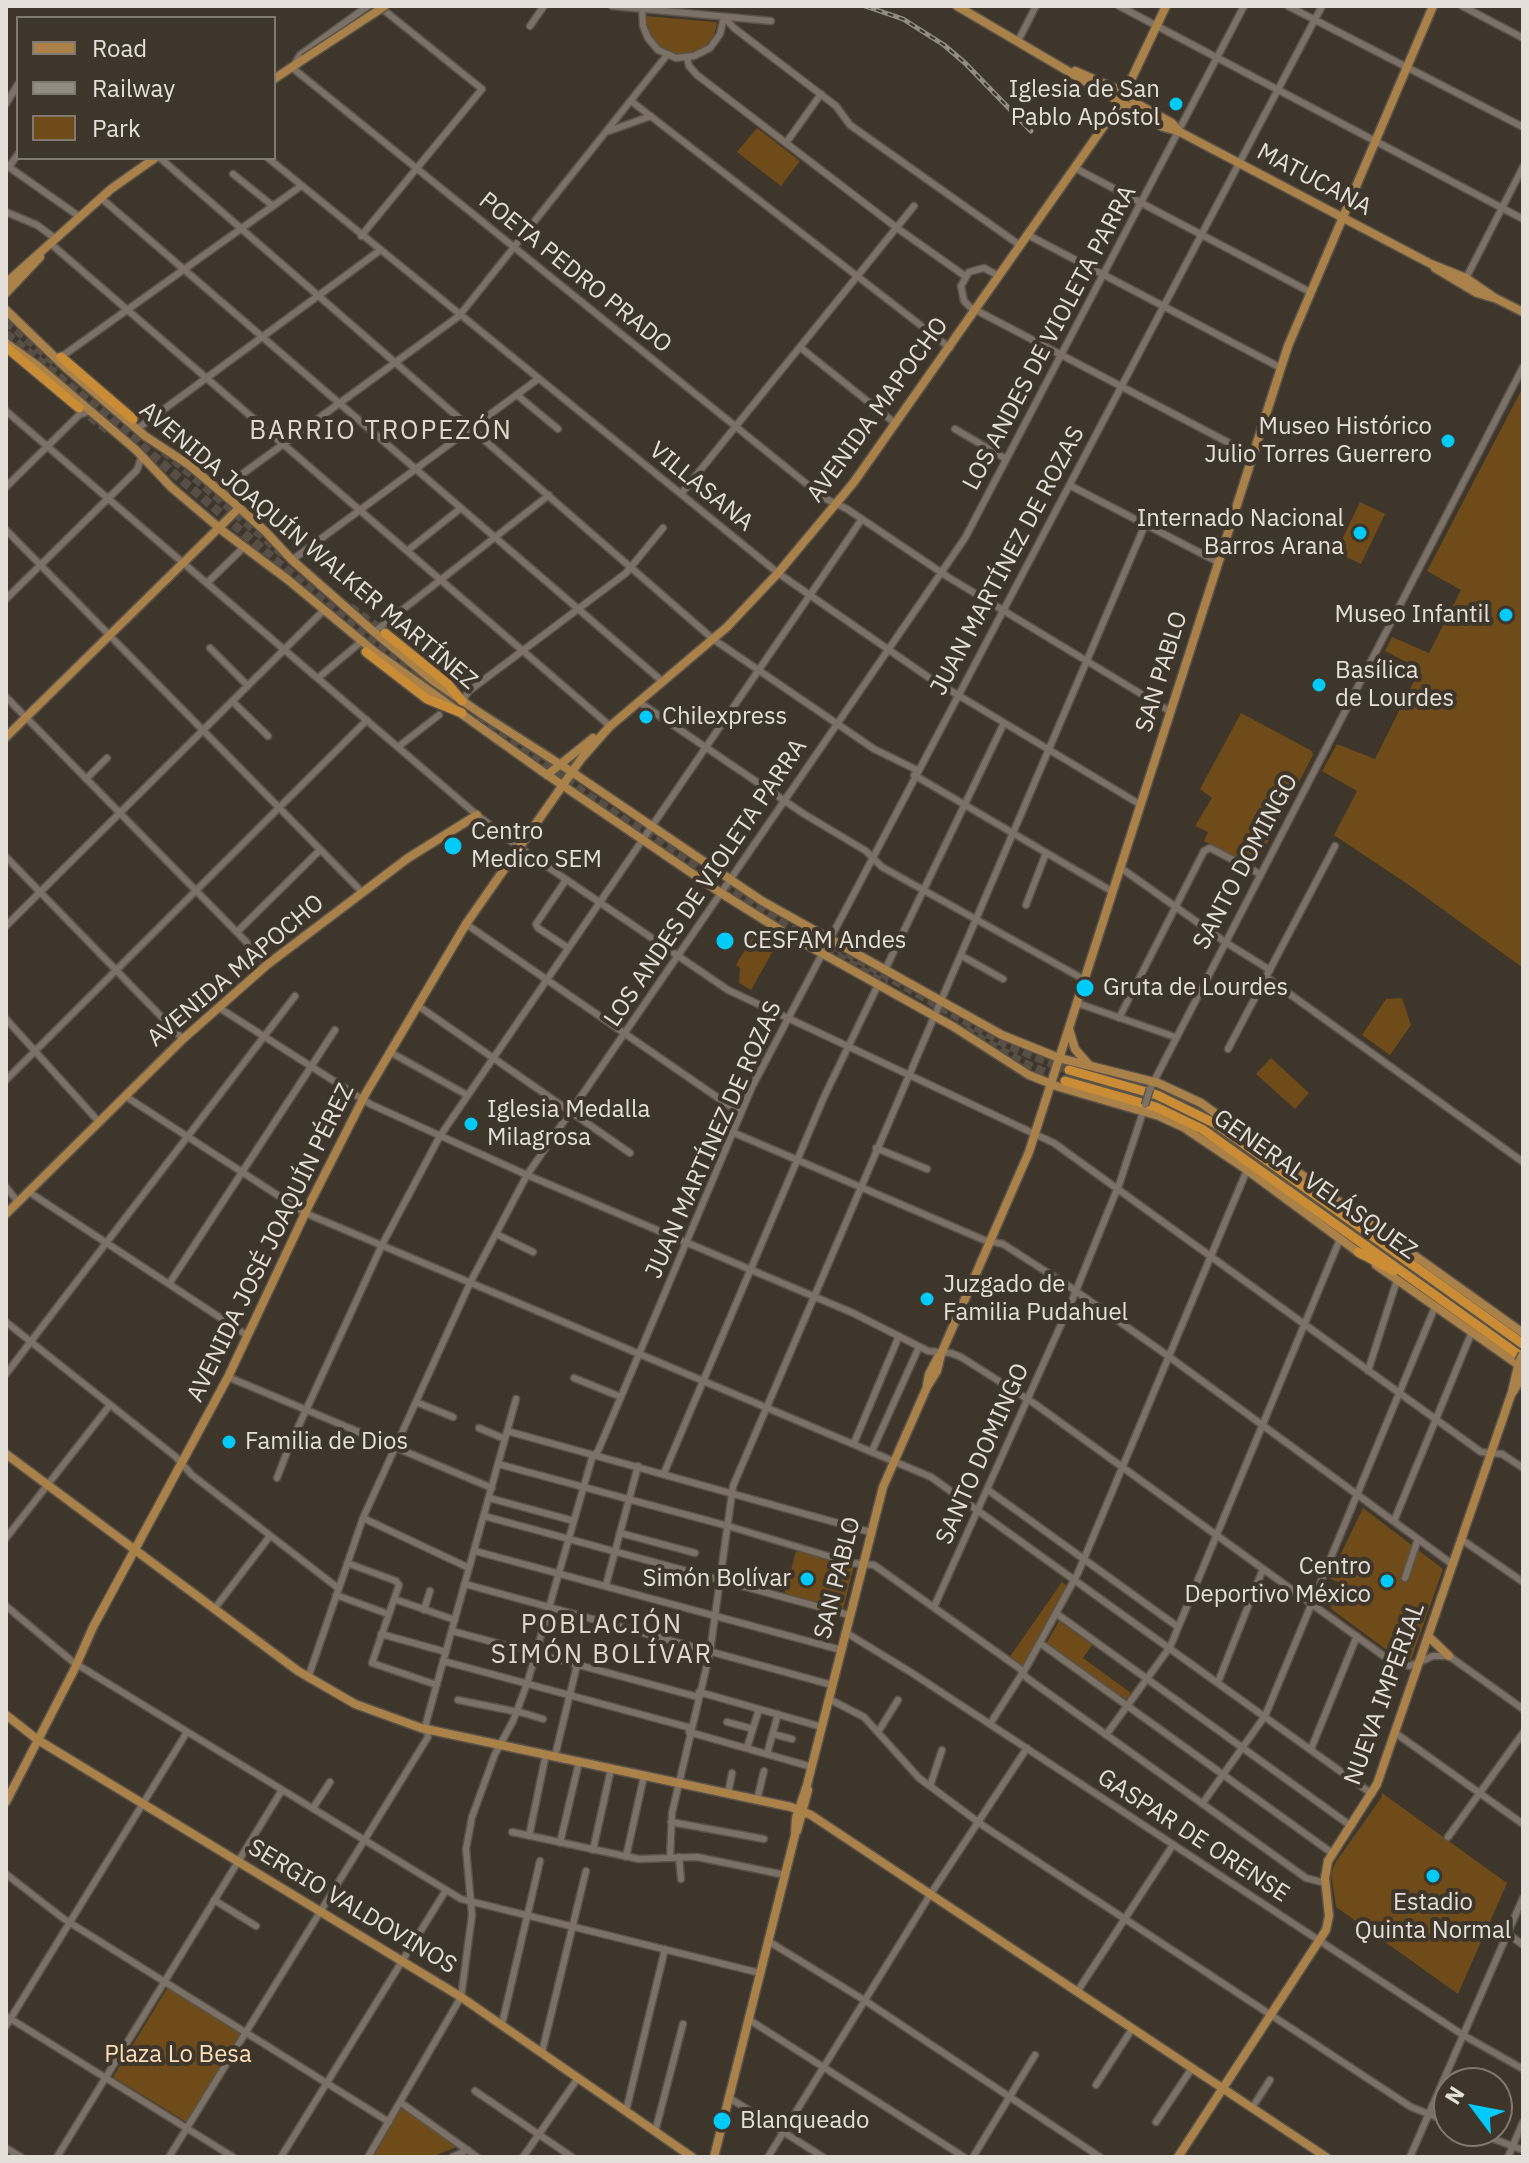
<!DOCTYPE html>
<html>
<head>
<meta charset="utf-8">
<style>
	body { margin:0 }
	#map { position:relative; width:1529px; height:2163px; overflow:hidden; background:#3e352b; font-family:"IBM Plex Sans",sans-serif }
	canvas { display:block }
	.frame { position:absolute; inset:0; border:8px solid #e4dfd8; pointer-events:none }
	.legend { position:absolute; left:16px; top:16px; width:260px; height:144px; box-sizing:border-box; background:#3e352b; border:2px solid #807970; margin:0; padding:10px 14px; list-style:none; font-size:24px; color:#e4dfd8 }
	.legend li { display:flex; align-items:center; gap:16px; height:40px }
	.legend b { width:40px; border:2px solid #807970 }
	.north { position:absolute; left:1433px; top:2067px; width:80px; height:80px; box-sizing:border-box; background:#3e352b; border:2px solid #807970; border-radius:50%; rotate:302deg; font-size:22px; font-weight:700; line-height:32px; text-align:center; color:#e4dfd8 }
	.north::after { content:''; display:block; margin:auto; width:28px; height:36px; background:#00cbf8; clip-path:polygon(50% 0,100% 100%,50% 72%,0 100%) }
</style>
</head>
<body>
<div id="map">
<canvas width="1529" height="2163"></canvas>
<div class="frame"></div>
<ul class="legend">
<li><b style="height:10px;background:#aa8149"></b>Road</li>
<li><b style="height:10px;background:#938c83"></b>Railway</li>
<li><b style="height:22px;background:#6e4b19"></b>Park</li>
</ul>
<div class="north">N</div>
</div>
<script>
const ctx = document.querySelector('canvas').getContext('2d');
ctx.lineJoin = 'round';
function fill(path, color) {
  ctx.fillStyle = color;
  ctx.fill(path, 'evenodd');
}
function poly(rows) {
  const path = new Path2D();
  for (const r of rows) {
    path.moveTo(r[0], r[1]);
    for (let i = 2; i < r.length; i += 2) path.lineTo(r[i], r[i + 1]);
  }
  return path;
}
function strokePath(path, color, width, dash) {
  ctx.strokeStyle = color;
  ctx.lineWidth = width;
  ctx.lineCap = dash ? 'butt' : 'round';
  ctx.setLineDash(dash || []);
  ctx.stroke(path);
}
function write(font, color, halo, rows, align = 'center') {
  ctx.font = font + ' "IBM Plex Sans",sans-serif';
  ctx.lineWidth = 8;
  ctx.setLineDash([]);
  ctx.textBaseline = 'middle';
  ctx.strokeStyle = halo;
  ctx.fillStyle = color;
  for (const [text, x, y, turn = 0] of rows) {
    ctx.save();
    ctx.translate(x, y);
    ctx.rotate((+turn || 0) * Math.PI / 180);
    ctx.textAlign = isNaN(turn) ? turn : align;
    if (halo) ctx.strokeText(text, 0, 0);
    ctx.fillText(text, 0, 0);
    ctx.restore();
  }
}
fill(poly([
	[646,16,716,22,717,24,714,35,705,47,695,53,680,56,665,52,650,38,645,24],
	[757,128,800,161,781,186,737,152],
	[1523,387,1523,968,1412,887,1334,835,1357,791,1322,771,1337,744,1375,759,1420,669,1385,651,1392,637,1429,653,1461,590,1427,571],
	[1360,502,1385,514,1361,564,1336,552],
	[1241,713,1312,751,1313,755,1257,863,1253,865,1204,841,1208,832,1195,826,1212,798,1200,789],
	[752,938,773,951,751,990,739,983,740,968,736,965],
	[1402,998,1411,1025,1390,1055,1362,1035,1386,999],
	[1271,1058,1309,1093,1295,1109,1256,1074],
	[1363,1508,1443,1569,1411,1660,1388,1651,1330,1608,1342,1584,1329,1578],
	[796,1551,854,1566,843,1610,784,1595],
	[1062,1582,1068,1587,1023,1667,1009,1658],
	[1059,1621,1092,1645,1083,1658,1131,1693,1125,1701,1046,1644],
	[1382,1793,1507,1883,1458,1994,1336,1907,1331,1874,1335,1863,1381,1798],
	[168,1987,243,2033,188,2123,113,2077],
	[402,2107,459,2146,432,2157,373,2157]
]), '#6e4b19');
strokePath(poly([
	[6,321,59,366],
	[6,334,102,412,343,618,418,678],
	[79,408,108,430],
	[164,451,283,554],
	[350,607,385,633],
	[476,719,732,894,886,985],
	[636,820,736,889,784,918],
	[835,946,1009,1046,1069,1070],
	[965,1030,1023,1063,1065,1081]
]), '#574e45', 9, [9, 4.5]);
const minor = poly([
	[368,6,300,55,293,67,295,70,824,498,847,509,948,577,1171,712],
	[612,6,771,21],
	[1119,6,1523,219],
	[1288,6,1523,127],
	[1462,6,1523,38],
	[642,9,643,26,648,38,658,50,676,58,694,56,710,48,720,34,724,17],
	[724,17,734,28,836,106,850,125,1021,246],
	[530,26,544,6],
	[1018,41,1036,6],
	[687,58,689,66,697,75,897,228,965,276],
	[631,101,950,348],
	[6,104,18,84],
	[609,131,651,116],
	[786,143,821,94],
	[160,158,713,639,874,749,917,770],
	[268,158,778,573,928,677,1141,805],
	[6,165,80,217],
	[9,167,18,154],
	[1075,168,1310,292],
	[233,174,273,206],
	[101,198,663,682],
	[6,212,37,225,56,239],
	[1028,235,1281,368],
	[361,236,482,89,380,7],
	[51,244,610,726],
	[999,276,984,268,969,272,961,286,964,301,970,307,1252,455],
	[1464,282,1523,167],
	[801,348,896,424],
	[61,357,301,186],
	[517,395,558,429],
	[6,411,477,815,520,848,728,990,1054,1143,1481,1452,1502,1454,1523,1468],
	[137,429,379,251],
	[955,429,1006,459],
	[1071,486,1218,562],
	[6,487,79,415,90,411],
	[219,491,459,316,667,55],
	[681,494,914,206],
	[6,530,362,892],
	[407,551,461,508],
	[292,560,538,379],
	[207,583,243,548],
	[6,599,137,470,142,456],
	[374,632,549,495],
	[210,648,248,686],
	[318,678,362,641],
	[6,697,268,964],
	[232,701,268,736],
	[462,701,469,691,626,573,663,528],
	[639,702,804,814,866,851,882,867,1085,980],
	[398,747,439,715],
	[914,775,1113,892],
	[86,779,107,758],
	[6,857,183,1039],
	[1121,868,1225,942,1270,970],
	[566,880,536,924,538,928,568,948],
	[1026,905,1046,853],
	[466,924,740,1113],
	[6,926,324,610],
	[237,932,320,850],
	[962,956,1003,979],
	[885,970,1004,723],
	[1266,977,1523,1162],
	[1077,1003,1175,1037],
	[417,1005,630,1153],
	[218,1007,370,1104,527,1175,853,1313,928,1351,951,1353,961,1357,1035,1404,1392,1662,1410,1666,1433,1656,1449,1656,1523,1709],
	[1119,1018,1204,851,1210,848,1260,874],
	[6,1019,99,1122],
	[1228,1049,1335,846],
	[390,1052,467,1095],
	[6,1080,367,720],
	[1150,1089,1523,367],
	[125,1096,305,1213,931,1477,1372,1794],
	[732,1132,984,1240,1003,1244,1070,1287,1164,1353,1452,1564],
	[876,1148,927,1169],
	[6,1187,18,1202],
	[29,1192,248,1336],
	[496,1234,533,1252],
	[169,1284,335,1030],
	[6,1322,176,1457,192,1475,338,1588],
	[1368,1371,1397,1280],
	[6,1374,295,996],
	[228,1377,492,1488],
	[574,1378,621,1397],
	[416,1402,453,1417],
	[479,1428,505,1439],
	[507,1431,870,1532],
	[854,1443,899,1336],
	[872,1451,919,1347],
	[498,1464,728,1526,851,1563,874,1565,1019,1668,1027,1678,1306,1878,1325,1883],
	[664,1473,824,1097,878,985],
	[277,1478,289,1447,382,1245,440,1136,862,519],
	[988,1490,1178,1627],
	[489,1498,574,1521],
	[484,1516,849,1615],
	[363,1518,469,1568],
	[1394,1521,1471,1334],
	[620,1533,695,1553],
	[6,1538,110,1405],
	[1461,1539,1523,1582],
	[475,1551,841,1650],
	[347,1563,396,1581,399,1585,372,1663,437,1685],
	[1405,1578,1418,1539],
	[465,1584,832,1685],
	[606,1585,638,1466],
	[336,1595,388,1614],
	[394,1599,455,1620],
	[6,1606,73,1662,461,1899,760,1973],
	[934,1607,1073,1298,1120,1182,1144,1109],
	[215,1608,270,1536],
	[424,1610,430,1591],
	[1057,1614,1351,1826],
	[452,1631,698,1697],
	[845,1632,912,1673,1463,2035,1523,2069],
	[381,1634,446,1652],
	[1040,1643,1332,1853],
	[443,1661,691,1728],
	[308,1678,363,1518,471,1281,527,1175,965,538,1244,6],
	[1218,1682,1263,1569],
	[699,1692,822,1727],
	[829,1699,864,1717,919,1778,985,1827,1411,2107,1449,2122],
	[458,1700,523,1713,543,1719],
	[727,1722,753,1729],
	[990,1724,1027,1666,1078,1573,1247,1170],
	[689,1732,812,1767],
	[878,1732,898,1700],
	[1394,1732,1523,1824],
	[773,1734,792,1739],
	[1106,1735,1170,1647,1340,1239],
	[747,1748,759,1709],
	[1311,1749,1357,1636],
	[767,1754,778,1714],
	[555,1756,577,1665],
	[930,1786,942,1750],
	[728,1794,732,1773],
	[757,1800,764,1771],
	[1202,1804,1265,1716,1435,1307],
	[313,1808,330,1782],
	[671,1822,764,1839],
	[512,1832,639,1859,697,1857,785,1875],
	[529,1836,546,1754],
	[1448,1837,1523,1733],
	[560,1843,579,1762],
	[593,1850,611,1769],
	[626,1857,644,1776],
	[679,1857,681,1879],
	[670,1858,672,1813,710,1652,733,1486,1145,525],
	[6,1874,64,1919,389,2122],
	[214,1900,256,1926],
	[1507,1933,1523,1945],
	[768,1941,864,2000,1100,2157],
	[1077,1992,1173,1845],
	[6,2016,233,2157],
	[748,2019,964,2157],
	[502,2024,540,1861],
	[6,2026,187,1732],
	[542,2052,586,1871],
	[1096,2085,1132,2029],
	[475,2091,572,2157],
	[728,2097,823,2157],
	[400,2102,477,2157],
	[1252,2108,1270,2080],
	[626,2111,665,1949],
	[1156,2122,1192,2068],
	[1473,2131,1523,2150],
	[655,2132,683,2024],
	[6,2148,21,2157],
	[57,2157,282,1790],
	[169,2157,428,1737,426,1723,516,1399],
	[281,2157,446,1890],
	[368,2157,461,1997,472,1915,466,1849,472,1817,495,1754,513,1721,527,1684,592,1458,598,1451,752,1087,1322,6],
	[452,2157,468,2150],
	[523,2157,578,2078],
	[768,2157,930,1895,1027,1748],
	[973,2157,1035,2055],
	[1410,2157,1523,1898],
	[1508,2157,1523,2122]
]);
const major = poly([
	[957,6,1163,127,1178,131,1431,264,1466,278,1495,298,1523,312],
	[1075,71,1114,88,1127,89],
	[274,79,304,59],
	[1127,89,1134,102,1172,123,1178,131],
	[1435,268,1477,293,1494,298],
	[6,283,111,189,155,158],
	[6,293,40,257],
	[6,310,66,368,145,436,189,465,235,504,265,531,292,560,374,632,432,680,483,715,572,772,762,901,1002,1035,1059,1058,1158,1083,1201,1103,1523,1333],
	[6,343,38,366,136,450,171,487,224,532,287,579,375,652,543,772,721,893,782,931,954,1027,1029,1075,1059,1087,1159,1116,1183,1127,1247,1170,1362,1255],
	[608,728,727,627,778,573,854,482,1120,103,1166,6],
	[6,737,239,508],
	[547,775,593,738],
	[1069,1029,1075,1049,1089,1065],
	[6,1214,183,1039,268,964,408,858,477,815],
	[1376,1265,1523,1368],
	[927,1385,929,1374,938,1357],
	[1513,1392,1523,1375],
	[6,1454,298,1671,355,1704,421,1728,791,1807,811,1815,1326,2157],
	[1428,1636,1449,1656],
	[6,1715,38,1740,461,1997,692,2157],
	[6,1802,74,1670,93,1627,228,1377,309,1205,366,1093,466,924,581,759,610,726],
	[797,1831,808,1790],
	[714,2157,795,1835,796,1818,807,1785,883,1487,927,1387,937,1371,941,1354,1029,1152,1288,346,1433,6],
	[1178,2157,1326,1930,1329,1916,1325,1878,1328,1861,1377,1784,1512,1392,1519,1362]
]);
const highway = poly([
	[6,347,79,408],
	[61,357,133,419],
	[385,633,448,684,462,701],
	[366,652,427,699,462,713],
	[1069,1070,1157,1095,1216,1124,1523,1344],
	[1065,1081,1156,1107,1202,1129,1523,1358],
	[1365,1220,1393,1245],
	[1358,1252,1394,1271]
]);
strokePath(minor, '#5a534a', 9);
strokePath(major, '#5a534a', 11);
strokePath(highway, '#5a534a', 12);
strokePath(minor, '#7b7166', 6);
strokePath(major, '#aa8149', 8);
strokePath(highway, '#ca8c35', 9);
const rail = poly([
	[865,6,903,19,944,45,965,63,1031,131]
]);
strokePath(rail, '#938c83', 5);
strokePath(rail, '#3e352b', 2, [6]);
const minorBridge = poly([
	[1145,1105,1150,1089]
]);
const majorBridge = poly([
	[304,59,385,6],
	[1519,1362,1523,1354]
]);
strokePath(minorBridge, '#5a534a', 9, []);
strokePath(majorBridge, '#5a534a', 11, []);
strokePath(minorBridge, '#7b7166', 6);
strokePath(majorBridge, '#aa8149', 8);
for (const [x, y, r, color] of [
	[1176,104,8,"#00cbf8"],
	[1448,441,8,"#00cbf8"],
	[1360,533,8,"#00cbf8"],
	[1506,615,8,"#00cbf8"],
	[1319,685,8,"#00cbf8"],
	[646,717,8,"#00cbf8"],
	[453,846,10,"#00cbf8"],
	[725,941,10,"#00cbf8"],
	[1085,988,10,"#00cbf8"],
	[471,1124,8,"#00cbf8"],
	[927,1299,8,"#00cbf8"],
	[229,1442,8,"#00cbf8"],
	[807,1579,8,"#00cbf8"],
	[1387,1581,8,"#00cbf8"],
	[1433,1876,8,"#00cbf8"],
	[722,2121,10,"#00cbf8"]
]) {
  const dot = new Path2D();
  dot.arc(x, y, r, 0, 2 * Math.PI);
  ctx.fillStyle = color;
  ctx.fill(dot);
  strokePath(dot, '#3e352b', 3);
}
write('24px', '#e4dfd8', '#3e352b', [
	["Iglesia de San",1160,90,"right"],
	["Pablo Apóstol",1160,118,"right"],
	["Museo Histórico",1432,427,"right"],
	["Julio Torres Guerrero",1432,455,"right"],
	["Internado Nacional",1344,519,"right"],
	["Barros Arana",1344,547,"right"],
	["Museo Infantil",1490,615,"right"],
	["Basílica",1335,671],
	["de Lourdes",1335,699],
	["Chilexpress",662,717],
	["Centro",471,832],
	["Medico SEM",471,860],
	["CESFAM Andes",743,941],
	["Gruta de Lourdes",1103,988],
	["Iglesia Medalla",487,1110],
	["Milagrosa",487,1138],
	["Juzgado de",943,1285],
	["Familia Pudahuel",943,1313],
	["Familia de Dios",245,1442],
	["Centro",1371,1567,"right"],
	["Deportivo México",1371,1595,"right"],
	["Simón Bolívar",791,1579,"right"],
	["Estadio",1433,1903,"center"],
	["Quinta Normal",1433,1931,"center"],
	["Blanqueado",740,2121]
], 'left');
write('24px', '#e4dfd8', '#3e352b', [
	["MATUCANA",1314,180,28],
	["POETA PEDRO PRADO",575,273,39],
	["LOS ANDES DE VIOLETA PARRA",1050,338,-62],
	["AVENIDA MAPOCHO",878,410,-54],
	["VILLASANA",701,487,39],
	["AVENIDA JOAQUÍN WALKER MARTÍNEZ",308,546,40],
	["JUAN MARTÍNEZ DE ROZAS",1008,561,-62],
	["SAN PABLO",1162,672,-73],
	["SANTO DOMINGO",1246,862,-62],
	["LOS ANDES DE VIOLETA PARRA",706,883,-56],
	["AVENIDA MAPOCHO",236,971,-40],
	["JUAN MARTÍNEZ DE ROZAS",714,1140,-66],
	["GENERAL VELÁSQUEZ",1315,1185,35],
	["AVENIDA JOSÉ JOAQUÍN PÉREZ",271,1243,-64],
	["SANTO DOMINGO",983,1454,-66],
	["SAN PABLO",838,1578,-76],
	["NUEVA IMPERIAL",1385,1694,-70],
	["GASPAR DE ORENSE",1193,1836,33],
	["SERGIO VALDOVINOS",352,1907,31]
]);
write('24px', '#fedfba', '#3e352b', [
	["Plaza Lo Besa",178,2055]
]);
ctx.letterSpacing = '2px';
write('26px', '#e2d7cb', '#3e352b', [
	["BARRIO TROPEZÓN",381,431],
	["POBLACIÓN",602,1625],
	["SIMÓN BOLÍVAR",602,1655]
]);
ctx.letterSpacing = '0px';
</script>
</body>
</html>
